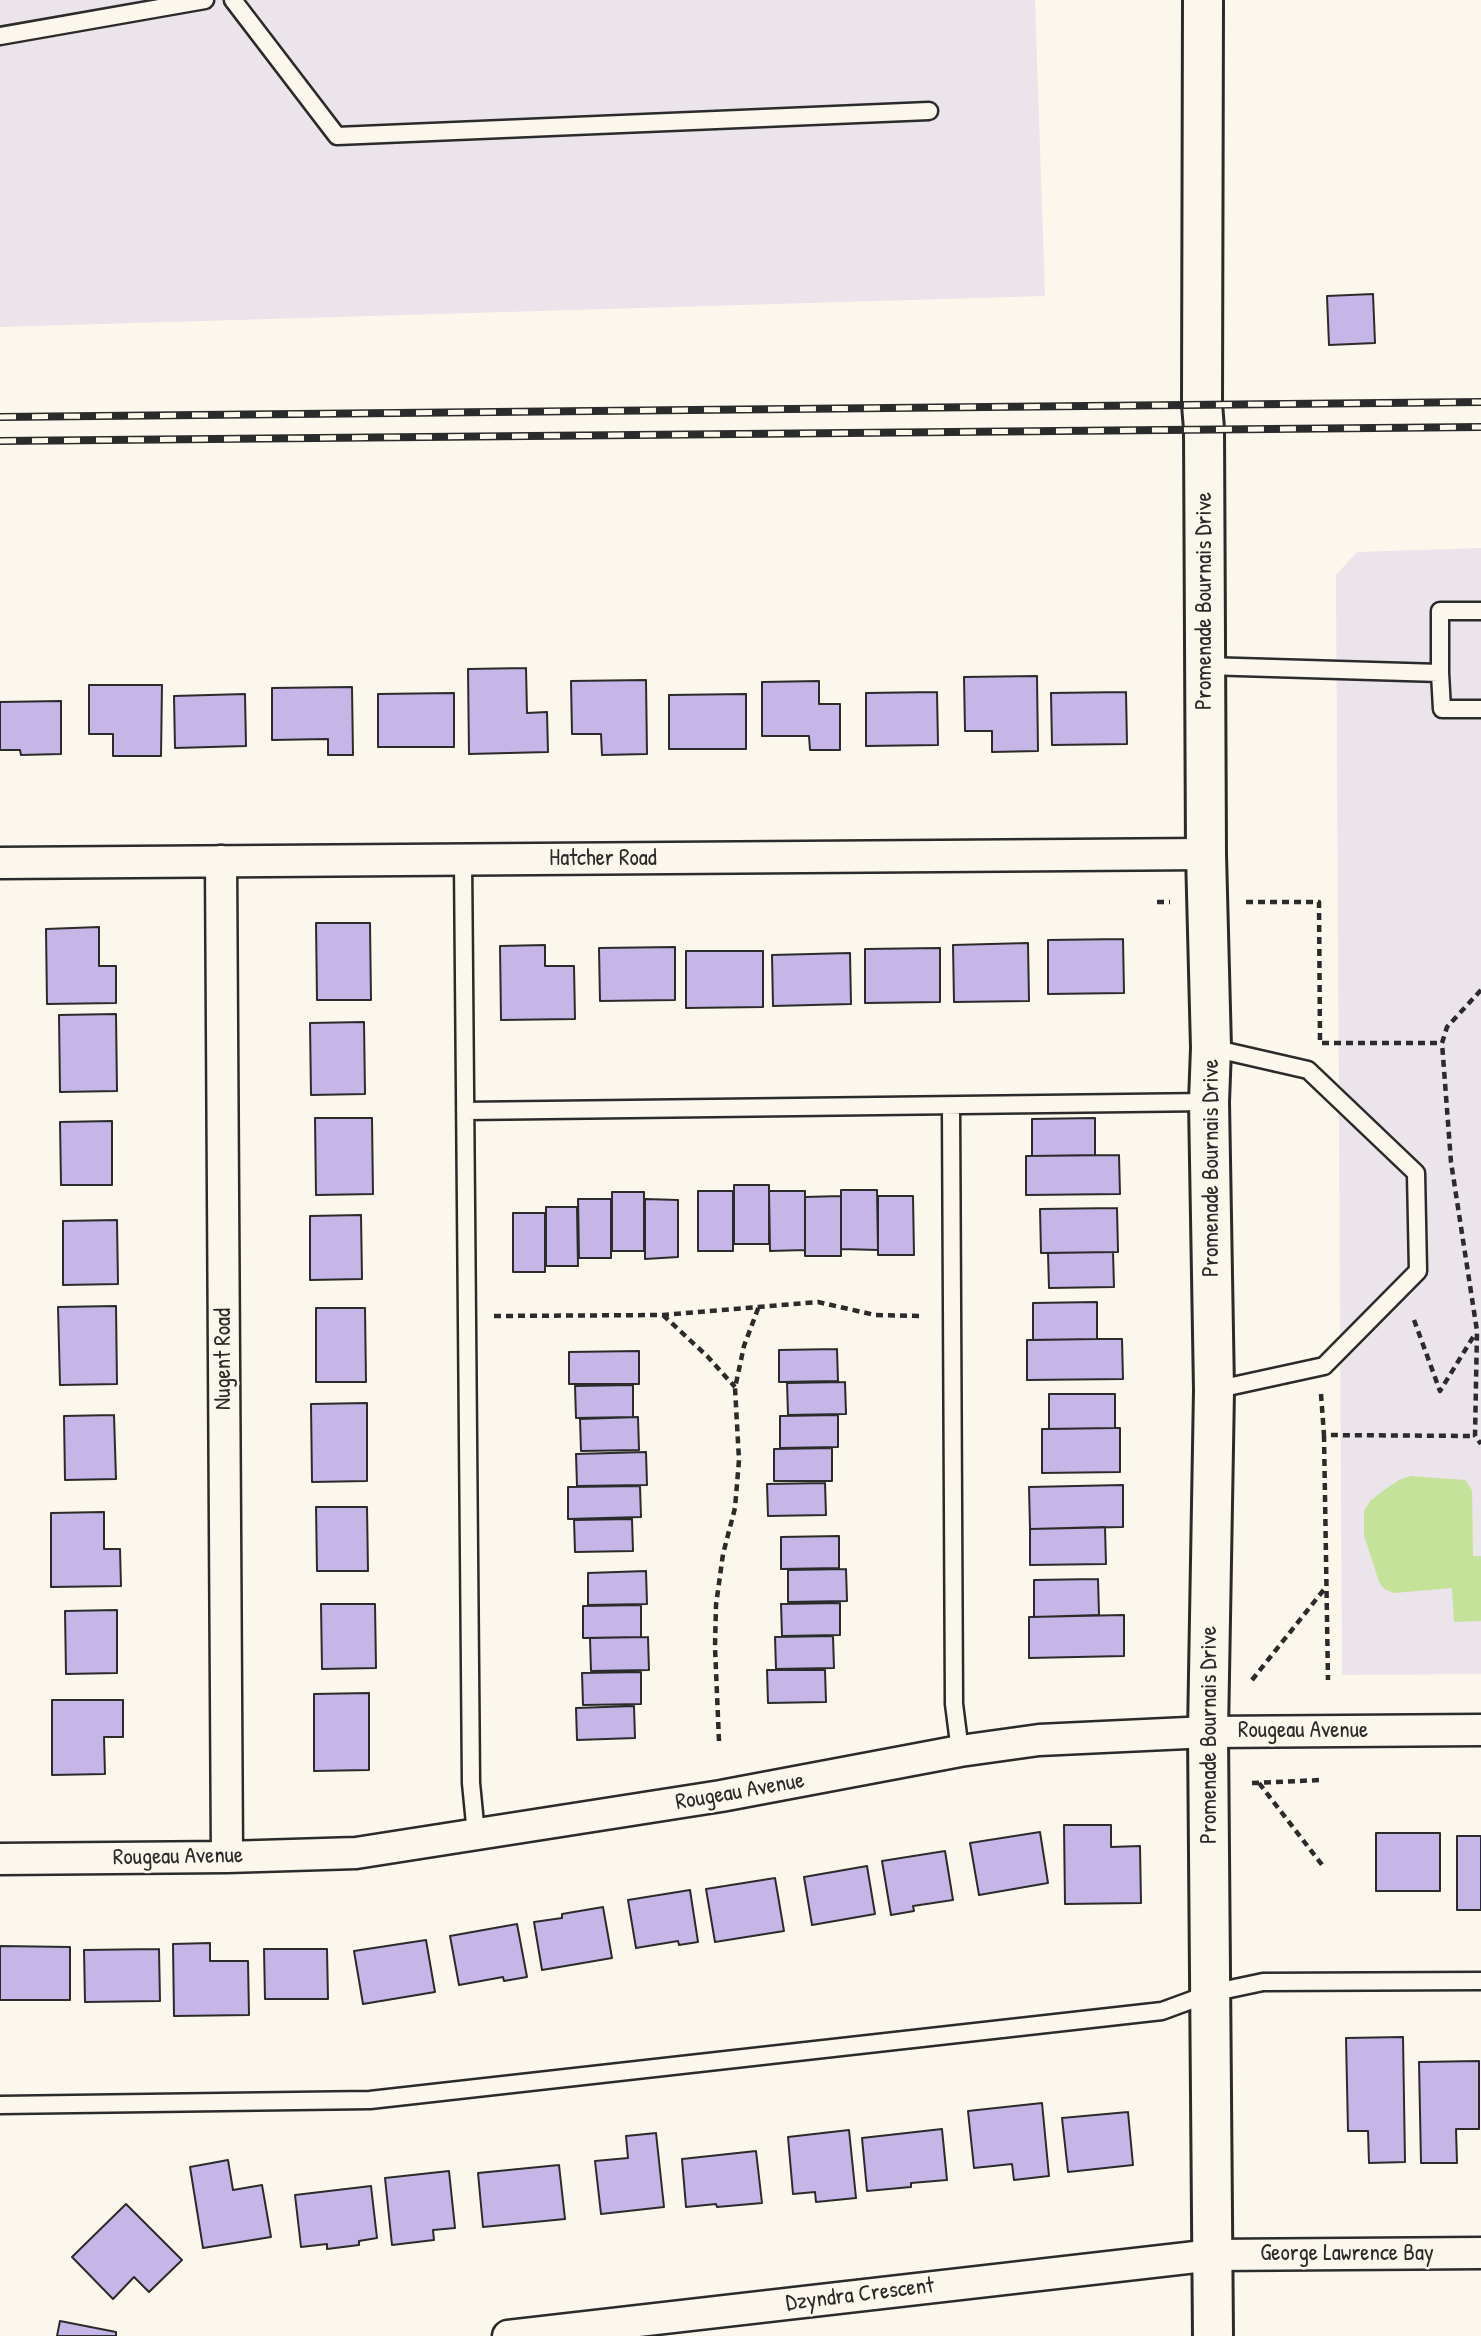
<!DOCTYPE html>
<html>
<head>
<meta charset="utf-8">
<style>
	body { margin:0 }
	canvas { display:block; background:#fbf7ec }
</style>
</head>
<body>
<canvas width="1481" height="2336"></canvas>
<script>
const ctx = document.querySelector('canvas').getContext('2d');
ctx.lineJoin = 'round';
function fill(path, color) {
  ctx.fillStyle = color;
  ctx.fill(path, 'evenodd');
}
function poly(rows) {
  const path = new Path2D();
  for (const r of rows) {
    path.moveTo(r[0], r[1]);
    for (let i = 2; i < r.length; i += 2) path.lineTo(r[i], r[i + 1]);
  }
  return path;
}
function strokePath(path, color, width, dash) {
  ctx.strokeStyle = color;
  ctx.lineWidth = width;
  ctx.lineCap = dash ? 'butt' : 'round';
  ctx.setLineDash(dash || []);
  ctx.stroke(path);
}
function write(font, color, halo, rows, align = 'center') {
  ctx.font = font + ' "Patrick Hand",sans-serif';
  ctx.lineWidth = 5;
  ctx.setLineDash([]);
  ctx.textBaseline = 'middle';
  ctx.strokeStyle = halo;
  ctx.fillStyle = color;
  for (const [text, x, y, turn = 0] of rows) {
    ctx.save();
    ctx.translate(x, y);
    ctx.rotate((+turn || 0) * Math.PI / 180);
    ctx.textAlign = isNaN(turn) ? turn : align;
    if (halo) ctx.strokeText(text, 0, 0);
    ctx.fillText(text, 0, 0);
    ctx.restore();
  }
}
fill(poly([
	[0,0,1035,0,1045,296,0,327],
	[1481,548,1481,1674,1342,1675,1336,575,1357,552]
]), '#ebe4ea');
fill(poly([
	[1411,1476,1465,1480,1472,1490,1473,1556,1481,1556,1481,1621,1454,1622,1452,1588,1394,1593,1384,1589,1379,1582,1364,1535,1364,1511,1370,1501,1384,1490,1399,1480]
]), '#c5e29a');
const building = poly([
	[1373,294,1375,343,1329,345,1327,296,1373,294],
	[526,668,527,713,547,712,548,752,469,754,468,669,526,668],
	[1037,676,1038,751,992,752,992,731,965,731,964,677,1037,676],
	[646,680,647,754,602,755,601,734,572,734,571,681,646,680],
	[819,681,819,704,840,704,840,750,810,750,809,736,762,736,762,682,819,681],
	[89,685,162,685,161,756,113,756,113,734,89,734,89,685],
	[352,687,353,755,328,755,328,739,272,740,272,688,352,687],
	[937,692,938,745,866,746,866,693,937,692],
	[1126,692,1127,744,1052,745,1051,693,1126,692],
	[454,693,454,747,378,747,378,694,454,693],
	[245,694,246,746,175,748,174,696,245,694],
	[746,694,746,749,669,749,669,695,746,694],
	[61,701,61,754,21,755,20,750,0,750,0,702,61,701],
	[316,923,370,923,371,1000,317,1000,316,923],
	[99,927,99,966,116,966,116,1003,47,1004,46,929,99,927],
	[1123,939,1124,993,1048,994,1048,940,1123,939],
	[1028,943,1029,1001,954,1002,953,945,1028,943],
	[545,945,545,966,574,966,575,1019,501,1020,500,946,545,945],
	[675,947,675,1000,600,1001,599,948,675,947],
	[940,948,940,1002,865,1003,865,949,940,948],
	[686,951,763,951,763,1007,686,1008,686,951],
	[850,953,851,1004,773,1006,772,955,850,953],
	[116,1014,117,1091,60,1092,59,1015,116,1014],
	[364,1022,365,1094,311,1095,310,1023,364,1022],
	[315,1118,372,1118,373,1194,316,1195,315,1118],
	[1095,1118,1095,1155,1032,1156,1032,1119,1095,1118],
	[112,1121,112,1185,61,1185,60,1122,112,1121],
	[1119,1155,1120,1194,1026,1195,1026,1156,1119,1155],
	[734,1185,769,1185,769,1244,734,1244,734,1185],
	[841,1190,877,1190,878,1250,841,1249,841,1190],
	[698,1191,733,1191,733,1251,698,1251,698,1191],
	[769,1191,805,1191,805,1250,770,1251,769,1191],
	[612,1192,644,1192,644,1251,612,1251,612,1192],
	[841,1196,841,1256,805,1256,805,1197,841,1196],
	[878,1196,913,1196,914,1255,878,1255,878,1196],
	[578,1199,611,1199,611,1258,579,1258,578,1199],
	[645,1199,678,1200,678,1257,645,1259,645,1199],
	[546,1207,577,1207,578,1266,546,1266,546,1207],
	[1117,1208,1118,1252,1041,1253,1040,1209,1117,1208],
	[513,1213,545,1213,545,1272,513,1272,513,1213],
	[361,1215,362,1279,310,1280,310,1216,361,1215],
	[117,1220,118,1284,63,1285,63,1221,117,1220],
	[1113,1252,1114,1287,1049,1288,1048,1253,1113,1252],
	[1097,1302,1097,1339,1033,1340,1033,1303,1097,1302],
	[116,1306,117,1384,60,1385,58,1307,116,1306],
	[316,1308,365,1308,366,1382,316,1382,316,1308],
	[1097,1339,1122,1339,1123,1379,1027,1380,1027,1340,1097,1339],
	[837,1349,838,1381,779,1382,779,1350,837,1349],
	[639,1351,639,1384,569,1384,569,1352,639,1351],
	[845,1382,846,1414,788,1415,787,1383,845,1382],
	[633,1385,633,1417,576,1418,575,1386,633,1385],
	[1049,1394,1115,1394,1115,1428,1049,1429,1049,1394],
	[367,1403,367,1481,312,1482,311,1404,367,1403],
	[114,1415,116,1479,65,1480,64,1416,114,1415],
	[838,1415,838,1447,780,1448,780,1416,838,1415],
	[638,1417,639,1450,581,1451,580,1419,638,1417],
	[1115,1428,1120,1428,1120,1472,1042,1473,1042,1429,1115,1428],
	[832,1448,832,1481,774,1481,774,1449,832,1448],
	[646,1452,647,1485,577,1486,576,1454,646,1452],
	[825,1483,826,1515,768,1516,767,1484,825,1483],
	[1123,1485,1123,1527,1030,1529,1029,1487,1123,1485],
	[640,1486,641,1517,568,1519,568,1487,640,1486],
	[316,1507,367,1507,368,1571,317,1571,316,1507],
	[104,1512,104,1549,120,1549,121,1586,51,1587,51,1513,104,1512],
	[632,1519,633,1551,575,1552,574,1520,632,1519],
	[1105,1527,1106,1564,1030,1565,1030,1529,1105,1527],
	[839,1536,839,1568,781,1569,781,1537,839,1536],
	[846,1569,847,1601,788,1602,788,1570,846,1569],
	[646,1571,647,1604,588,1605,588,1573,646,1571],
	[1098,1579,1099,1615,1034,1617,1034,1580,1098,1579],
	[840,1603,840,1635,782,1636,781,1604,840,1603],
	[321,1604,375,1604,376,1668,322,1669,321,1604],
	[641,1605,641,1637,583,1638,583,1606,641,1605],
	[117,1610,117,1673,66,1674,65,1611,117,1610],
	[1124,1615,1124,1656,1029,1658,1029,1617,1124,1615],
	[833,1636,834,1668,776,1669,775,1637,833,1636],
	[648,1637,649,1670,591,1671,590,1638,648,1637],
	[767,1670,825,1670,826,1702,768,1703,767,1670],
	[641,1672,641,1704,583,1705,582,1673,641,1672],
	[369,1693,369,1770,314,1771,314,1694,369,1693],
	[52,1700,123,1700,123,1737,104,1737,105,1774,52,1775,52,1700],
	[634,1706,635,1738,577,1740,576,1708,634,1706],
	[1064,1825,1111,1825,1111,1847,1140,1846,1141,1903,1065,1904,1064,1825],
	[1040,1832,1048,1883,979,1895,970,1843,1040,1832],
	[1376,1833,1440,1833,1440,1891,1376,1891,1376,1833],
	[1457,1836,1481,1836,1481,1910,1457,1910,1457,1836],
	[945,1851,953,1900,913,1906,914,1911,891,1915,882,1861,945,1851],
	[867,1866,875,1914,812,1925,804,1877,867,1866],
	[775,1878,784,1931,715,1942,706,1889,775,1878],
	[690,1890,698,1942,679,1945,678,1941,636,1948,628,1900,690,1890],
	[603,1907,612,1958,542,1970,534,1922,562,1918,562,1914,603,1907],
	[517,1924,527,1977,504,1981,503,1977,459,1985,450,1936,517,1924],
	[426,1940,435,1992,363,2004,354,1951,426,1940],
	[210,1943,210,1961,248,1961,249,2015,174,2016,173,1944,210,1943],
	[0,1946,70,1947,70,2000,0,2000,0,1946],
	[159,1949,160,2001,85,2002,84,1950,159,1949],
	[264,1949,327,1949,328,1999,265,1999,264,1949],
	[1403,2037,1405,2162,1369,2163,1368,2131,1348,2131,1346,2038,1403,2037],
	[1479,2061,1479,2129,1456,2129,1457,2163,1421,2163,1419,2062,1479,2061],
	[1042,2103,1049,2176,1014,2180,1012,2164,974,2168,968,2111,1042,2103],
	[1128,2112,1133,2165,1068,2172,1062,2118,1128,2112],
	[942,2129,947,2180,911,2183,911,2187,867,2191,862,2138,942,2129],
	[849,2130,856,2198,816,2202,815,2192,793,2194,788,2137,849,2130],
	[656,2133,664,2207,601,2214,595,2161,628,2158,626,2136,656,2133],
	[756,2151,762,2203,717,2207,716,2204,686,2207,682,2159,756,2151],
	[228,2160,233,2190,262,2185,271,2237,203,2248,190,2167,228,2160],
	[559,2165,565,2219,483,2227,478,2173,559,2165],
	[449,2171,455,2228,433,2230,434,2240,392,2245,385,2178,449,2171],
	[371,2186,377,2238,359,2241,359,2245,327,2249,327,2244,301,2247,295,2195,371,2186],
	[126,2204,182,2260,149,2292,134,2277,113,2299,72,2257,126,2204],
	[60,2321,116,2332,116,2336,57,2336,60,2321]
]);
fill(building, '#c5b6e7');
strokePath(building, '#2b2b2b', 2);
const lane = poly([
	[233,0,337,136,929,111],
	[0,36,205,0],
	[1481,611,1440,611,1440,673,1442,709,1481,709],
	[1205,666,1440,673],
	[463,860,471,1783,476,1834],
	[1212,1048,1308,1070,1416,1173,1418,1271,1324,1366,1214,1390],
	[951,1106,954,1704,960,1751],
	[465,1111,1209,1102],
	[0,2105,370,2100,1162,2011,1211,1993,1263,1982,1481,1981]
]);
const street = poly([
	[221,861,227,1857],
	[0,863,1206,854],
	[0,1859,227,1857,356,1853,721,1796,960,1751,1039,1740,1208,1732,1481,1730],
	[508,2336,1213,2255,1481,2253]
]);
const secondary = poly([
	[1203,0,1202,404,1204,429,1206,854,1211,1048,1209,1102,1214,1390,1208,1732,1213,2336]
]);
strokePath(lane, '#2b2b2b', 21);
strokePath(street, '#2b2b2b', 35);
strokePath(secondary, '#2b2b2b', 44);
strokePath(poly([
	[1157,902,1170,902],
	[1246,902,1319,902,1320,1043,1442,1043],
	[1481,990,1447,1027,1442,1043,1451,1162,1477,1331,1475,1436,1481,1444],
	[663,1315,707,1356,735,1387],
	[494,1316,663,1315,818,1302,875,1315,924,1316],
	[1414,1320,1440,1391,1475,1334],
	[1321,1394,1324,1435,1475,1436],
	[1324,1435,1328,1680],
	[1252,1680,1326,1587],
	[719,1741,715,1647,716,1605,723,1554,735,1508,739,1460,735,1388,744,1346,759,1306],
	[1252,1783,1321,1780],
	[1259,1783,1323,1866]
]), '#2b2b2b', 4.5, [7, 5]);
strokePath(lane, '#fbf7ec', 16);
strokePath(street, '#fbf7ec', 30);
strokePath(secondary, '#fbf7ec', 38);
const rail = poly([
	[0,417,1481,402],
	[0,441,1481,427]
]);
strokePath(rail, '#2b2b2b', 8);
strokePath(rail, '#fbf7ec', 5, [16]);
write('23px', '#2b2b2b', '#fbf7ec', [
	["Promenade Bournais Drive",1205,601,-90],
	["Hatcher Road",603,859],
	["Promenade Bournais Drive",1212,1168,-90],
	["Nugent Road",224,1359,-90],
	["Rougeau Avenue",1303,1731],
	["Promenade Bournais Drive",1210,1735,-90],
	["Rougeau Avenue",740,1792,-10],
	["Rougeau Avenue",178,1857,-1],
	["George Lawrence Bay",1347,2254],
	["Dzyndra Crescent",860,2295,-7]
]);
</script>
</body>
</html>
